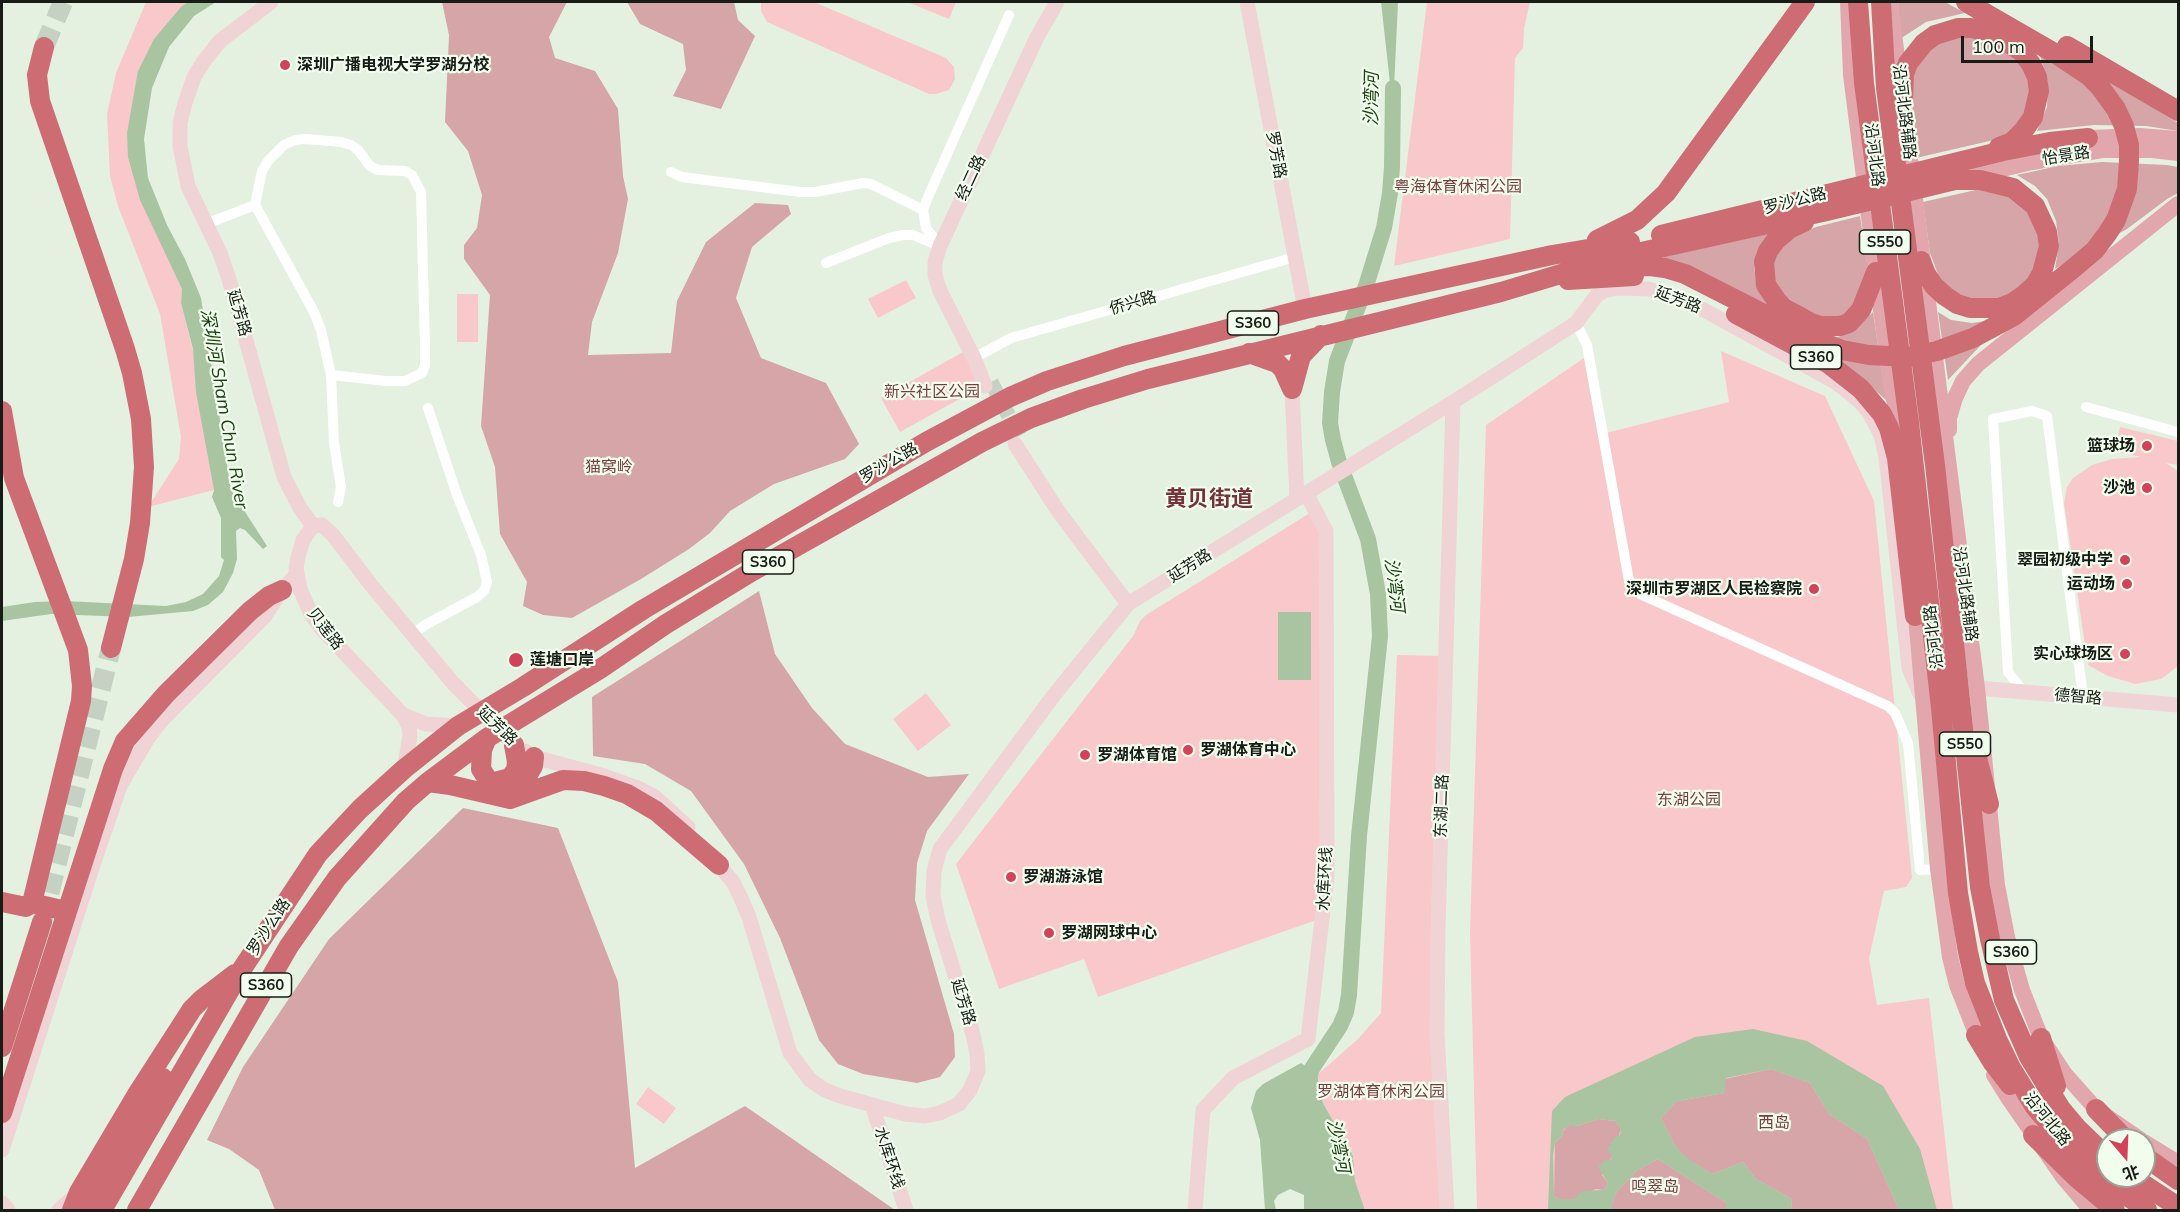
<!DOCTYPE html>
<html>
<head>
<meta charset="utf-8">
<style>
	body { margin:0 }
	#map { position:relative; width:2180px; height:1212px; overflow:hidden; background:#e4f1e1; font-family:Mulish,"Noto Sans SC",sans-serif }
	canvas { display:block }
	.frame { position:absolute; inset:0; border:3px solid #171c16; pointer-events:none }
	.north { position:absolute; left:2096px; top:1128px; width:60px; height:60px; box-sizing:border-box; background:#f1feee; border:2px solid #9aa498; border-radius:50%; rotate:161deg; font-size:16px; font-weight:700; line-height:24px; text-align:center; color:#171c16 }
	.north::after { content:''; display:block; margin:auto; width:21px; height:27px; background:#d24258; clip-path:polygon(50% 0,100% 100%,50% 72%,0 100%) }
	.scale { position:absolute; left:1961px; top:36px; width:132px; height:27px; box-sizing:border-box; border:3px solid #171c16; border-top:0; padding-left:8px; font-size:18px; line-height:21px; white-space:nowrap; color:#171c16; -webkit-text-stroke:4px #f1feee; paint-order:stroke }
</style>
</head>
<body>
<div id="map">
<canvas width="2180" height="1212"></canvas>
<div class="frame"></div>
<div class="north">北</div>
<div class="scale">100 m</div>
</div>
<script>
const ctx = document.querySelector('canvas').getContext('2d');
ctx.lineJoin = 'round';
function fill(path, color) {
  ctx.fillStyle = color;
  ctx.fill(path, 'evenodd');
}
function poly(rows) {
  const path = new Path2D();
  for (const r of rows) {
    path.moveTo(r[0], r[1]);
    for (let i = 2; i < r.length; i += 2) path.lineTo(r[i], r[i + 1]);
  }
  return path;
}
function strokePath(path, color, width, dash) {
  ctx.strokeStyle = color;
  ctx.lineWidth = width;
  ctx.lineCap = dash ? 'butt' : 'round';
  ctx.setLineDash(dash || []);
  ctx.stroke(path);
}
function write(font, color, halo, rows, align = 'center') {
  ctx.font = font + ' Mulish,"Noto Sans SC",sans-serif';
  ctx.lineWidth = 4.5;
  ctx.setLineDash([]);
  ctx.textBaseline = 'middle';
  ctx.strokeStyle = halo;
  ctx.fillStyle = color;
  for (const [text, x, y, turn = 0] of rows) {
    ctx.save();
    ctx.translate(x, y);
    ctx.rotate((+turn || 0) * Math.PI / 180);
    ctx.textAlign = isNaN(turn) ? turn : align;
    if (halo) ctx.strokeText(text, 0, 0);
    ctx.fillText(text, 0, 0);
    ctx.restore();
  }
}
fill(poly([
	[146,2,187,2,155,38,138,71,139,196,182,289,181,303,194,355,214,490,148,507,179,459,181,437,160,314,118,206,110,176,107,114,116,73],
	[761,2,814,2,946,58,954,67,955,79,949,90,936,94,929,94,767,22,761,11],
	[907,2,956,2,949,19],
	[1427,2,1530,2,1524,28,1523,48,1515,58,1510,239,1394,266],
	[906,280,916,298,878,318,868,299],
	[457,294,478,294,478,342,457,342],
	[1721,351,1825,396,1874,501,1912,878,1906,887,1884,891,1869,958,1877,1005,1929,998,1953,1210,1477,1210,1470,932,1486,425,1584,358,1598,435,1729,402],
	[963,352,983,386,900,432,881,398],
	[2120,427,2178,441,2178,465,2166,463,2178,471,2178,666,2161,679,2135,684,2108,676,2088,665,2064,503,2067,487,2073,478,2092,465,2112,459,2141,457,2114,451],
	[1318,508,1330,531,1322,918,1098,997,1084,959,999,989,956,864,1133,636,1140,621,1146,615],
	[1397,655,1442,656,1442,1210,1365,1210,1355,1181,1353,1156,1323,1103,1317,1075,1358,1039,1381,1013],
	[926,693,951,725,918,751,893,719],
	[648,1087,676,1108,664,1124,636,1104]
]), '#f9c8ca');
fill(poly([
	[442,2,567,2,549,37,555,58,595,71,618,109,623,176,628,199,618,253,592,322,588,355,671,353,677,301,706,242,755,203,788,205,791,214,752,247,736,298,761,358,826,383,859,444,845,459,774,484,730,511,710,533,689,549,641,579,572,618,543,615,523,606,527,582,500,534,495,467,481,426,490,295,464,259,464,245,477,228,482,195,468,151,445,122,449,35],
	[627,2,734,2,738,20,755,36,721,109,673,96,686,70,683,44,640,24],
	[1898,2,1945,2,1965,13,1926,22,1900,39],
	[1963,35,2000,47,2013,55,2027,71,2030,83,2027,111,2011,132,1998,139,1916,158,1910,73,1932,44],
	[2040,55,2111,82,2178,123,2178,131,2146,126,2094,125,2037,131,2047,107,2048,83],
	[2102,162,2167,165,2178,167,2178,193,2167,199,2127,229,2055,269,2059,244,2056,221,2047,199,2035,186,2017,175,2058,166],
	[1980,189,2012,196,2031,214,2040,241,2034,269,2026,281,2006,298,1980,303,1954,294,1939,277,1930,253,1923,202],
	[1860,216,1868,269,1854,305,1844,315,1831,318,1814,315,1783,295,1774,281,1773,263,1776,255,1782,246,1794,236,1816,227],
	[1772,233,1758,250,1754,268,1757,285,1772,307,1711,278,1662,257],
	[1873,312,1886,400,1856,373,1834,359,1838,337,1859,326],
	[1938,312,1951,320,1972,323,1986,321,1980,346,1948,380],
	[759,591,775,654,812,708,845,744,928,777,969,774,927,831,917,863,915,900,954,1034,955,1057,940,1077,917,1083,863,1074,838,1064,819,1040,780,938,744,864,691,791,645,764,593,756,592,697],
	[463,808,558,828,618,982,635,1168,745,1106,895,1210,275,1210,259,1170,229,1149,207,1140,243,1067,329,939],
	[1771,1069,1810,1083,1829,1114,1867,1139,1899,1210,1791,1210,1792,1199,1756,1179,1743,1162,1712,1174,1686,1158,1674,1144,1661,1118,1677,1101,1725,1093,1725,1079],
	[1598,1119,1615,1121,1621,1129,1612,1156,1602,1175,1608,1183,1604,1190,1596,1189,1574,1199,1559,1199,1554,1196,1555,1143,1562,1136,1563,1131,1570,1124,1578,1126],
	[1658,1159,1726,1203,1726,1210,1610,1210,1616,1193,1636,1171]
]), '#d5a5a7');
fill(poly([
	[188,2,216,2,194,16,169,47,152,88,144,139,148,178,167,225,185,259,201,298,231,490,267,546,263,549,245,530,240,528,236,531,237,559,233,573,223,592,208,605,193,611,128,617,51,614,2,621,2,607,35,602,65,601,166,606,186,602,203,594,219,576,224,560,221,557,221,518,212,497,214,490,196,392,193,349,181,303,182,289,140,200,128,157,127,133,138,71,154,39,181,7],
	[1381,2,1398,2,1393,110],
	[1278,612,1311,612,1311,680,1278,680],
	[1753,1029,1807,1041,1883,1086,1920,1149,1937,1210,1899,1210,1867,1139,1829,1114,1810,1083,1771,1069,1726,1078,1725,1093,1677,1101,1661,1118,1674,1144,1687,1158,1712,1174,1743,1162,1756,1179,1792,1199,1791,1210,1726,1210,1726,1203,1658,1159,1636,1171,1616,1193,1610,1210,1548,1210,1552,1111,1565,1097,1695,1037],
	[1598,1119,1615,1121,1621,1129,1620,1135,1615,1137,1607,1149,1612,1156,1610,1161,1605,1160,1598,1167,1608,1183,1604,1190,1582,1191,1574,1199,1559,1199,1554,1196,1553,1155,1555,1143,1562,1136,1563,1130,1570,1125,1578,1126],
	[1301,1063,1317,1075,1323,1103,1353,1156,1355,1181,1365,1210,1304,1210,1304,1195,1290,1189,1278,1195,1274,1201,1276,1210,1265,1210,1260,1140,1251,1108,1256,1091,1263,1084]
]), '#a8c4a1');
strokePath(poly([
	[1307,1092,1311,1070,1340,1026,1346,1012,1349,995,1359,836,1380,636,1378,594,1368,539,1339,462,1333,440,1330,423,1332,392,1337,361,1366,286,1384,228,1390,193,1392,167,1393,88]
]), '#a8c4a1', 16);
strokePath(poly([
	[991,382,1022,441]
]), '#c5d1c3', 15, [15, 8]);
strokePath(poly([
	[44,47,63,2],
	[42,922,111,648]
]), '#c5d1c3', 20, [20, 10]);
strokePath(poly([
	[671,172,682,177,800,192,815,192,863,183,871,184,923,210],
	[206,224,255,205],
	[940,246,926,228,923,210,928,197,1009,15],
	[826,263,889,238,903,235,913,235,939,246],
	[1576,323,1587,345,1629,581,1633,588,1642,595,1888,706,1895,713,1908,743,1920,870,1938,869],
	[974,358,1011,338,1295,257],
	[331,375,386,381,405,381,422,373,425,365,425,347,421,192,412,175,405,171,378,170,370,166,358,150,351,145,341,142,306,139,295,140,284,145,268,161,262,171,255,205,314,312,321,330,331,375,334,443,341,487,338,502],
	[2086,407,2178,432],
	[412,635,425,625,477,597,484,591,487,582,481,555,457,495,428,408],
	[2024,692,2008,672,1993,419,2032,411,2047,416,2083,697]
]), '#fff', 10);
strokePath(poly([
	[271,2,220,41,204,61,194,77,185,103,180,123,180,146,188,186,220,253,229,279,284,477,300,508,313,526],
	[1247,2,1305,309],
	[985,386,974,358,940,291,935,275,935,262,940,246,1037,37,1057,2],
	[1292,389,1297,499],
	[1015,444,1058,511,1128,604],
	[313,526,322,525,333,535,371,585,453,683,506,737],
	[313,526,303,540,298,557,296,568,300,589,311,614,321,628,403,715,409,727,410,736,404,769],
	[1977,688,2178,705],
	[403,715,426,724,458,726],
	[525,751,534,757,601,775,638,788,655,797,688,827],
	[712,857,733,882,741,898,749,917,790,1053,810,1080,825,1090,840,1096,905,1114,925,1116,940,1113,959,1104,970,1090,978,1071,977,1054,973,1034,938,920,933,896,934,871,940,849,1054,695,1128,604,1453,402,1576,323,1597,295,1606,290,1618,288,1649,289,1693,304,1837,383,1859,401,1869,412,1881,435,1886,457,1909,668,1920,694],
	[872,1105,906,1210],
	[2,1150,94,862,120,786,148,738,161,721,264,617,282,590,297,574],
	[2,1203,8,1210],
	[59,1210,77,1194],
	[1195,1210,1203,1110,1233,1078,1308,1039,1327,876,1326,531,1306,493],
	[1447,1210,1437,1034,1438,928,1453,402]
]), '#f0d3d5', 15);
strokePath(poly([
	[1848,2,1851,75,1876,272,1892,392,1903,434],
	[1890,2,1977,688,1997,885,2007,937,2022,990,2041,1038,2064,1073,2096,1109,2141,1140],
	[2088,138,2140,136,2178,139],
	[1968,177,2032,162,2102,150,2152,150,2178,153],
	[1949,430,1949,418,1955,398,1963,381,1978,364,2178,204],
	[1915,605,1938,869,1950,957,1957,985,1981,1046],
	[1994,1075,2009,1099,2063,1177,2091,1210],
	[2144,1142,2178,1163]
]), '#e2a7ac', 16);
strokePath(poly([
	[1858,2,1864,83,1909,422,1941,708,1958,893,1968,952,1975,983,1997,1039,2011,1068,2035,1107,2066,1144,2102,1178,2147,1210],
	[1881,2,1886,88,1935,465,1980,887,1990,939,2004,1000,2029,1057,2061,1109,2077,1128,2108,1158],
	[2067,46,2178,111],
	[44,47,37,75,40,101,125,349,132,373,141,419,144,467,140,523,134,559,111,648],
	[1903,100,1904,74,1908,63,1924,43,1935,35,1958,28,1972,28,1998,36,2022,52,2031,64,2037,77,2039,91,2033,117,2024,130,2012,142,1999,147],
	[1804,222,1789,229,1776,240,1768,251,1764,262,1766,285,1777,301,1784,308,1811,323,1821,326,1840,326,1849,323,1861,310,1876,272],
	[1661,235,2003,151,2050,142,2088,138],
	[1597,240,1637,220,1666,193,1805,2],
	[1618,267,1650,266,1665,268,1685,274,1811,338,1842,350,1869,355,1909,357,1937,351,1973,338,2014,316,2075,267,2095,250,2107,234,2116,220,2127,189,2129,161,2129,145,2124,126,2116,109,2100,87,2089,76,2056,54,1966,2],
	[1568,280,1634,276],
	[1736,314,1829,364,1861,389,1882,414,1889,428,1897,458,1915,616],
	[1249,353,1277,363,1283,369,1292,389],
	[1292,389,1301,356,1321,335],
	[487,738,482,750,481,769,488,780,495,782,510,778,516,770,517,762,514,745],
	[1976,754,1989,804],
	[428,782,450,785,510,799,563,780,584,781,604,786,627,794,656,811,719,865],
	[497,787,513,787,526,778,533,766,534,757],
	[2,902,26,907,32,903,81,701,82,686,78,650,14,478,2,411],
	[32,903,66,911],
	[1976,1035,1993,1063,2010,1085],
	[2041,1038,2056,1086],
	[2,1047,42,922],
	[2096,1109,2126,1140],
	[2,1113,113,769,125,741,166,694,250,611,269,596,282,590],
	[2033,1135,2077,1178,2115,1210],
	[2144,1156,2178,1180],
	[2131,1176,2178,1207],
	[86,1204,163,1078],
	[72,1210,79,1192,136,1096,192,1009,201,1000,235,974],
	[102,1210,242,969,318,854,360,809,404,769,458,726,523,687,644,609,926,442,1010,397,1047,381,1124,356,1305,309,1552,255,1630,242],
	[137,1210,289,946,337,878,406,801,428,782,487,738,600,669,666,624,751,572,982,442,1031,418,1083,399,1148,379,1501,292,1614,258,1827,211,1955,180,1980,180,2013,188,2035,206,2047,232,2049,246,2042,273,2035,285,2024,295,2012,303,1999,308,1970,308,1957,304,1945,296,1934,286,1926,274,1921,261]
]), '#ce6c74', 20);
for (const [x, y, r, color] of [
	[285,65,6,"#d24258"],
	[2147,446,6,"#d24258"],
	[2147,488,6,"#d24258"],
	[2125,560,6,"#d24258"],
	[2127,584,6,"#d24258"],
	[1814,589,6,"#d24258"],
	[2125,654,6,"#d24258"],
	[516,660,8,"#d24258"],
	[1188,750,6,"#d24258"],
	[1085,755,6,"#d24258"],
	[1011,877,6,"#d24258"],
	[1049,933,6,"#d24258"]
]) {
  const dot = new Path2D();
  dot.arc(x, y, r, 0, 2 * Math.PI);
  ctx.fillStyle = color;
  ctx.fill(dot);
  strokePath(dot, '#f1feee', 2);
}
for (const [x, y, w] of [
	[1885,242,51],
	[1253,323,51],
	[1816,357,51],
	[768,562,51],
	[1965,744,51],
	[2011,952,51],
	[266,985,51]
]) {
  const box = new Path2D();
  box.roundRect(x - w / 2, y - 12, w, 24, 4.5);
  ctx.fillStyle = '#f1feee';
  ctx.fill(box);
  strokePath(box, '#171c16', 1.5);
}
write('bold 15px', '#171c16', null, [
	["S550",1885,242],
	["S360",1253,323],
	["S360",1816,357],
	["S360",768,562],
	["S550",1965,744],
	["S360",2011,952],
	["S360",266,985]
]);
write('bold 16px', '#171c16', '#f1feee', [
	["深圳广播电视大学罗湖分校",297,65],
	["篮球场",2135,446,"right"],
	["沙池",2135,488,"right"],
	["翠园初级中学",2113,560,"right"],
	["运动场",2115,584,"right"],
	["深圳市罗湖区人民检察院",1802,589,"right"],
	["实心球场区",2113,654,"right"],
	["莲塘口岸",530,660],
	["罗湖体育中心",1200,750],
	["罗湖体育馆",1097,755],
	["罗湖游泳馆",1023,877],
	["罗湖网球中心",1061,933]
], 'left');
write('16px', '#171c16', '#f1feee', [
	["沿河北路辅路",1904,112,83],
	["罗芳路",1276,155,79],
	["沿河北路",1874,155,83],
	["怡景路",2066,156,-9],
	["经二路",971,178,-65],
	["罗沙公路",1795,201,-14],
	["延芳路",1678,300,21],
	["侨兴路",1133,303,-16],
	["延芳路",239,313,74],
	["罗沙公路",889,463,-30],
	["延芳路",1190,566,-32],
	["沿河北路辅路",1965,594,82],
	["贝莲路",325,629,52],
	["沿河北路",1934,637,-97],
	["德智路",2078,697,5],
	["延芳路",497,726,44],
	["东湖二路",1442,806,-88],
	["水库环线",1325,879,-87],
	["罗沙公路",269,927,-57],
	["延芳路",963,1002,73],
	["沿河北路",2047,1119,51],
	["水库环线",889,1158,72]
]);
write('16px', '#7a3c41', '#f1feee', [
	["粤海体育休闲公园",1458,187],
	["新兴社区公园",932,392],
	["猫窝岭",609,467],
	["东湖公园",1689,800],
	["罗湖体育休闲公园",1381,1092],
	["西岛",1774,1123],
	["鸣翠岛",1655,1187]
]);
write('italic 18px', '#1d4212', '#f1feee', [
	["沙湾河",1372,99,-89],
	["深圳河 Sham Chun River",224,409,80],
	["沙湾河",1394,585,83],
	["沙湾河",1338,1146,79]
]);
write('bold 22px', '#793139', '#f1feee', [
	["黄贝街道",1209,499]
]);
</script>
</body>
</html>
